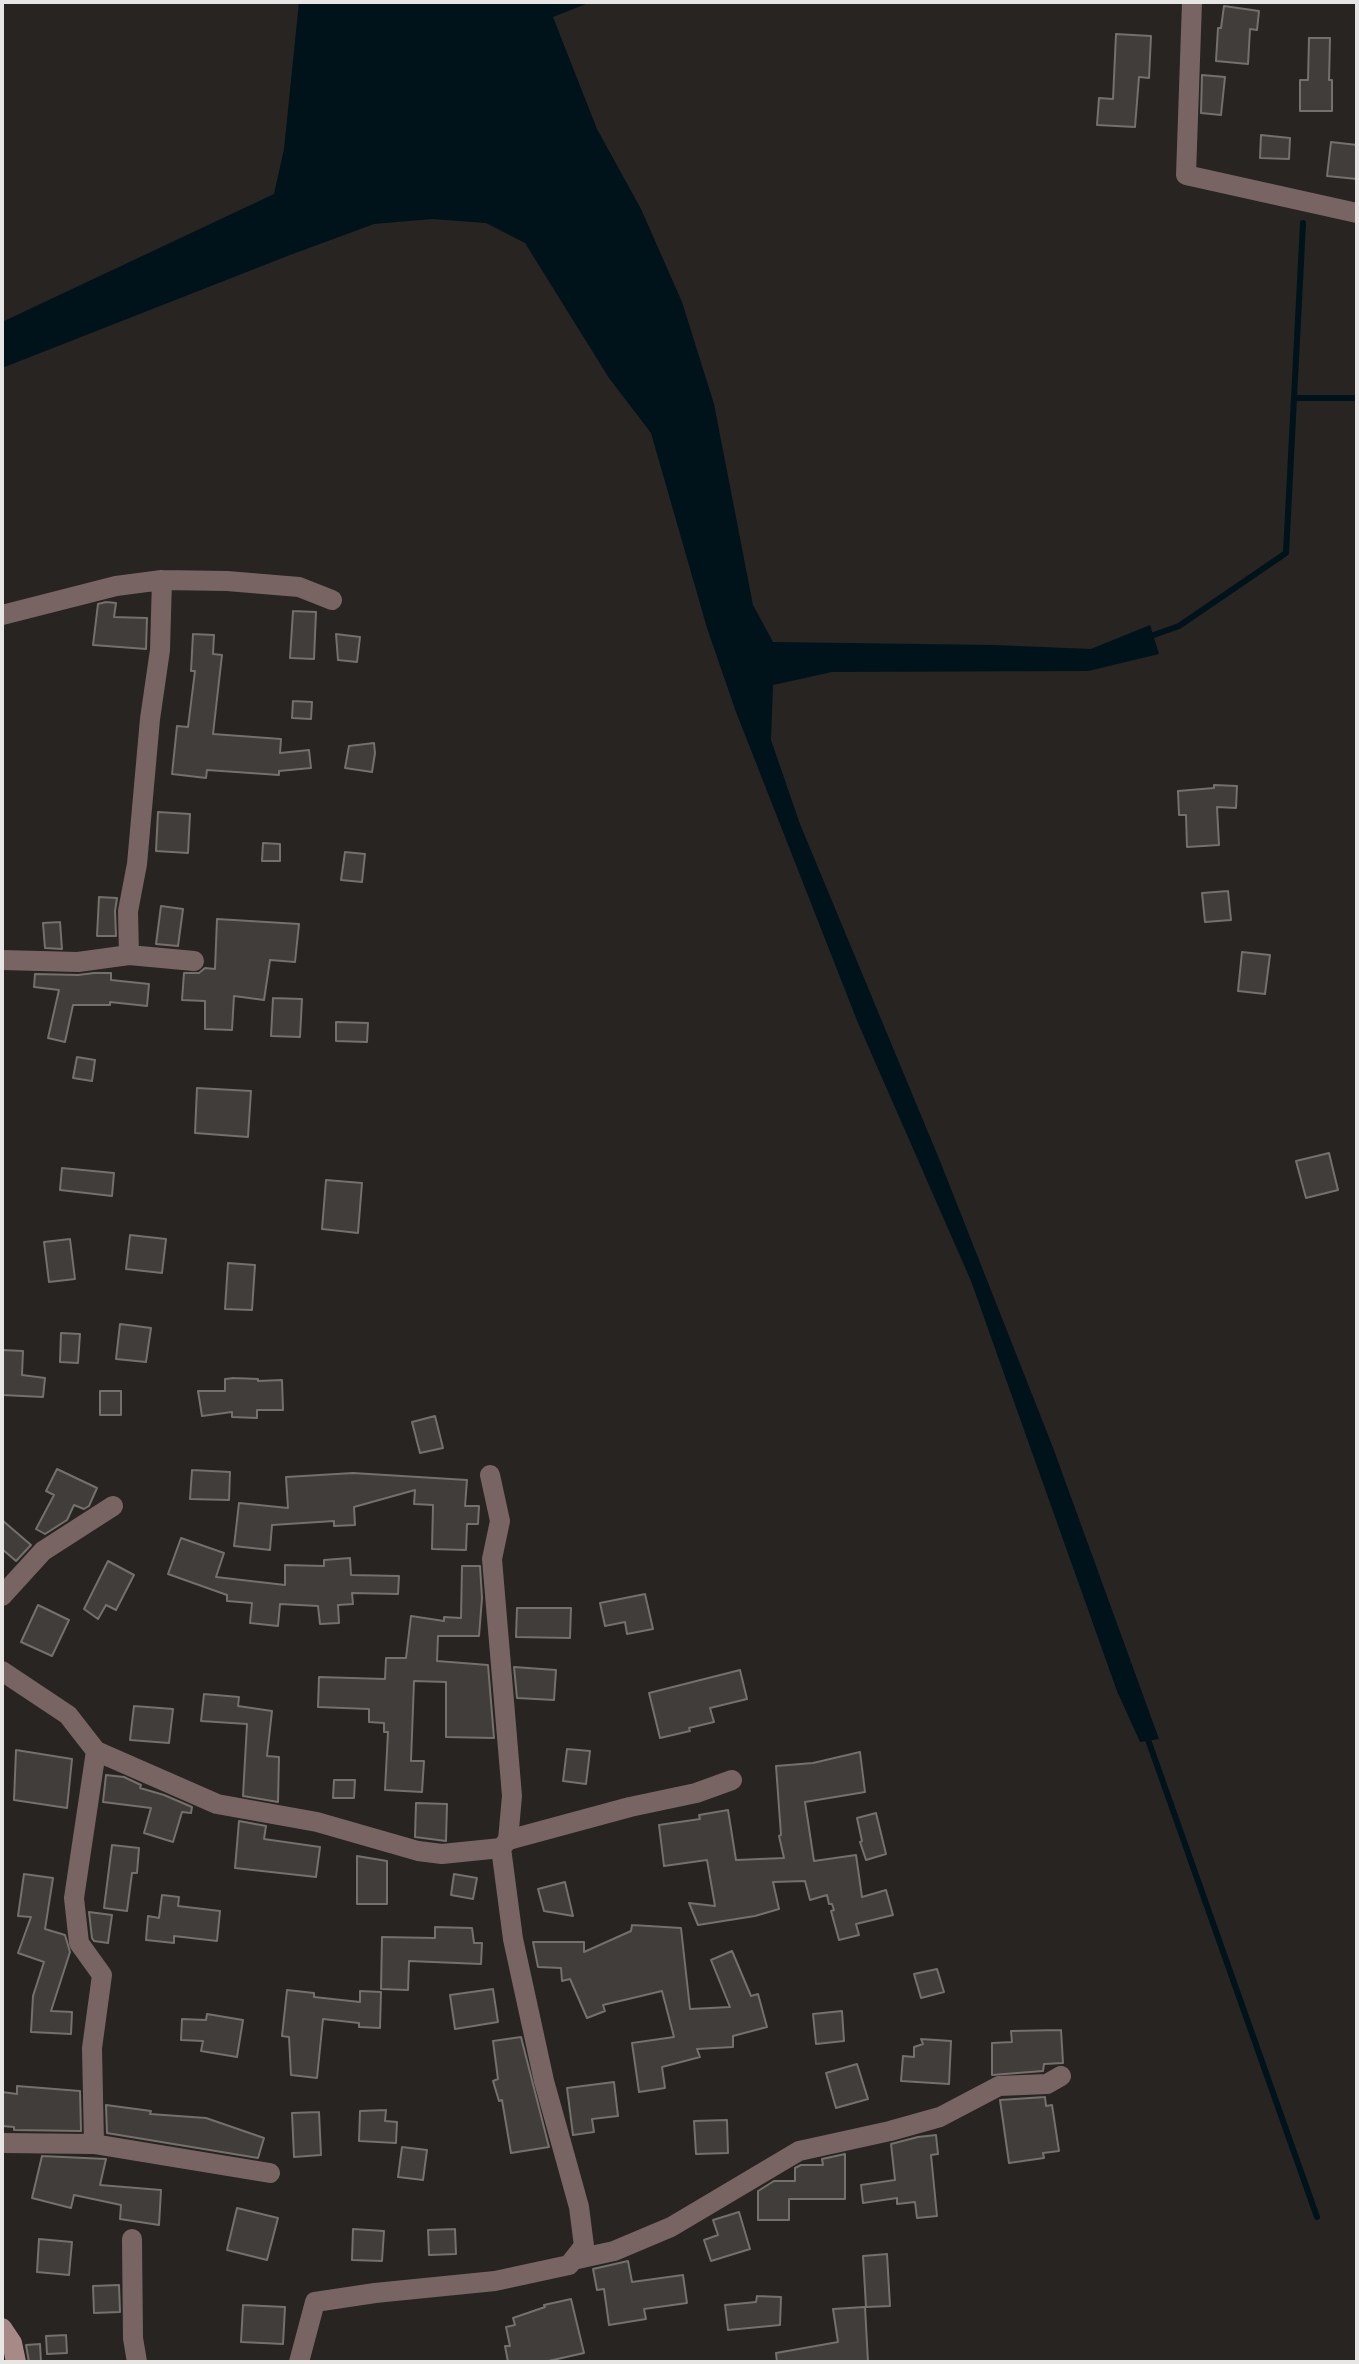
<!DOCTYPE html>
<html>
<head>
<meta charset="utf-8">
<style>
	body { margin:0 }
	#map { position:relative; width:1359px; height:2364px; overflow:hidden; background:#272421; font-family:Overpass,sans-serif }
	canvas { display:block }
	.frame { position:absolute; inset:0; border:4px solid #e8e6e4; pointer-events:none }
</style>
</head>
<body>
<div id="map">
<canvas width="1359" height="2364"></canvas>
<div class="frame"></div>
</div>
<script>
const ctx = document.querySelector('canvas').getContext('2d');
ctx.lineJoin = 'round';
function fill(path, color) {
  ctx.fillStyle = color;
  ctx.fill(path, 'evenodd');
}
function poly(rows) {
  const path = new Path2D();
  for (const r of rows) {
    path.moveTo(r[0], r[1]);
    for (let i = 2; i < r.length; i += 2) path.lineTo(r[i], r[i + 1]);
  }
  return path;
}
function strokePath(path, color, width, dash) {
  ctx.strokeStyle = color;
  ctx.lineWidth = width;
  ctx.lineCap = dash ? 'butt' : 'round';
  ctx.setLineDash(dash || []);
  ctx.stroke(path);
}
fill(poly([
	[299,2,591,2,553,17,597,129,641,209,682,302,714,404,753,605,773,642,994,645,1091,649,1150,625,1159,654,1088,671,832,672,773,685,771,740,800,824,940,1161,1052,1445,1159,1739,1140,1742,1117,1691,971,1281,858,1023,736,712,707,628,651,433,609,378,525,243,486,223,432,219,374,224,290,255,2,368,2,322,274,194,284,149]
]), '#00131a');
strokePath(poly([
	[1294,398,1357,398],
	[1148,637,1179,626,1286,553,1303,223],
	[1146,1734,1317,2217]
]), '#00131a', 6);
const building = poly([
	[1224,6,1259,11,1257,30,1250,29,1248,64,1216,61,1218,28,1221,28,1224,6],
	[1116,34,1151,36,1149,78,1139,77,1135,127,1097,125,1099,98,1113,99,1116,34],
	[1309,38,1330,38,1329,80,1332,80,1332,111,1300,111,1300,80,1308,80,1309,38],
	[1202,75,1225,77,1221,115,1201,113,1202,75],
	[1261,135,1290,138,1289,159,1260,158,1261,135],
	[1331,142,1357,145,1357,179,1327,176,1331,142],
	[106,602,116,603,114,617,147,618,146,649,93,645,98,604,106,602],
	[293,611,316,612,314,659,290,658,293,611],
	[193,634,214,635,213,654,222,655,213,734,281,739,280,753,309,750,311,768,279,771,279,775,207,770,206,778,172,774,177,726,188,727,195,671,191,671,193,634],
	[336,634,360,637,357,662,338,660,336,634],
	[293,701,312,702,311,719,292,718,293,701],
	[374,743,375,753,372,772,345,768,349,746,374,743],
	[1214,785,1237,786,1236,808,1217,807,1219,845,1187,847,1186,815,1179,815,1178,791,1214,788,1214,785],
	[158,812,190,814,188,853,156,851,158,812],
	[263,843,280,844,280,861,262,861,263,843],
	[345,852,365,854,362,882,341,880,345,852],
	[1228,891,1231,920,1205,922,1202,893,1228,891],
	[99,897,117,898,115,911,116,936,97,936,99,897],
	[161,906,183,909,178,946,156,944,161,906],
	[217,919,299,924,295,962,270,960,264,1000,234,996,232,1030,205,1029,205,1001,182,1000,184,973,199,973,205,968,215,969,217,919],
	[60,922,62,949,45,948,43,923,60,922],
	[1242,952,1270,955,1265,994,1238,991,1242,952],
	[94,973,111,973,111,980,149,984,147,1006,110,1002,110,1005,73,1005,65,1042,48,1038,59,990,34,987,35,974,78,975,94,973],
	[273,998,302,999,300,1037,271,1036,273,998],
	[336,1022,368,1023,367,1042,336,1041,336,1022],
	[77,1057,95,1060,92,1081,73,1078,77,1057],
	[197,1088,251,1091,248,1137,195,1133,197,1088],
	[1329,1153,1338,1190,1306,1198,1296,1161,1329,1153],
	[62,1168,114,1173,112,1196,60,1190,62,1168],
	[326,1180,362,1183,358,1233,322,1229,326,1180],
	[130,1235,166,1239,162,1273,126,1269,130,1235],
	[70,1239,75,1279,49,1282,44,1242,70,1239],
	[228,1263,255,1265,252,1310,225,1309,228,1263],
	[120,1324,151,1328,146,1362,116,1359,120,1324],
	[61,1333,80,1334,78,1363,60,1362,61,1333],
	[2,1350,23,1351,22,1375,45,1378,43,1397,2,1395,2,1350],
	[234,1378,258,1379,258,1381,282,1380,283,1410,257,1410,257,1418,232,1417,232,1412,202,1416,198,1391,225,1391,225,1379,234,1378],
	[100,1391,121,1391,121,1415,100,1415,100,1391],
	[435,1416,443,1448,420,1453,412,1422,435,1416],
	[57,1469,97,1488,89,1506,84,1509,74,1505,67,1520,45,1534,36,1529,54,1495,46,1491,57,1469],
	[192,1470,230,1472,229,1500,190,1499,192,1470],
	[353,1473,467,1480,465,1506,479,1506,478,1524,467,1524,466,1550,432,1549,433,1505,414,1504,415,1490,354,1507,355,1525,334,1526,334,1521,272,1525,270,1550,234,1546,239,1503,288,1508,286,1477,353,1473],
	[2,1520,31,1545,16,1561,2,1549,2,1520],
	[181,1538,224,1553,216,1577,285,1585,285,1565,324,1566,324,1560,350,1558,351,1575,399,1576,398,1594,352,1593,353,1604,338,1605,339,1623,320,1624,318,1606,280,1604,278,1626,250,1623,252,1603,227,1601,227,1595,168,1574,181,1538],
	[108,1561,134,1575,116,1610,106,1605,98,1619,84,1609,108,1561],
	[462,1566,480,1566,482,1598,479,1636,438,1636,437,1661,488,1665,494,1738,446,1737,446,1682,414,1681,411,1761,424,1761,422,1792,385,1790,388,1732,384,1732,384,1723,369,1722,369,1709,318,1707,319,1677,385,1679,386,1658,406,1658,411,1616,444,1621,444,1617,461,1618,462,1566],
	[645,1594,653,1629,627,1634,625,1622,605,1626,600,1603,645,1594],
	[38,1605,69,1620,52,1656,21,1642,38,1605],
	[517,1608,571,1608,570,1638,516,1637,517,1608],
	[514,1667,556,1670,554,1700,517,1698,514,1667],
	[740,1670,747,1699,710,1708,714,1722,689,1728,690,1731,660,1738,649,1693,740,1670],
	[204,1694,239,1697,238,1706,272,1711,267,1756,279,1757,278,1802,243,1796,247,1724,201,1721,204,1694],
	[134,1706,173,1709,169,1743,130,1740,134,1706],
	[567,1749,590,1751,586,1784,563,1781,567,1749],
	[16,1750,72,1759,67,1808,14,1800,16,1750],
	[860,1752,865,1792,805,1802,814,1861,856,1855,862,1897,886,1890,893,1915,856,1924,859,1935,839,1940,831,1911,834,1910,832,1904,829,1904,827,1895,810,1900,805,1881,773,1882,779,1909,755,1916,698,1925,689,1903,715,1906,707,1860,664,1866,659,1825,700,1819,699,1815,728,1810,736,1860,784,1858,779,1836,781,1835,776,1766,813,1763,860,1752],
	[106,1775,124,1777,141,1785,140,1788,164,1795,192,1807,191,1813,182,1812,173,1842,144,1833,151,1808,103,1802,106,1775],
	[334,1780,355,1780,354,1798,333,1798,334,1780],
	[416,1803,447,1804,446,1841,415,1837,416,1803],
	[876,1813,886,1854,866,1860,860,1842,862,1841,857,1818,876,1813],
	[239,1821,266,1826,264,1839,320,1847,316,1877,235,1868,239,1821],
	[112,1845,139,1848,137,1873,132,1873,127,1911,104,1908,112,1845],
	[357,1856,387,1861,387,1904,357,1904,357,1856],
	[24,1874,53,1878,45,1929,65,1935,70,1952,51,2011,72,2012,71,2034,31,2032,33,1996,44,1962,18,1953,31,1917,18,1916,24,1874],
	[454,1874,477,1878,473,1899,451,1895,454,1874],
	[565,1882,573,1916,544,1911,538,1889,565,1882],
	[162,1895,179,1897,178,1906,220,1911,217,1941,174,1936,174,1943,146,1940,148,1916,159,1918,162,1895],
	[89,1912,112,1915,108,1943,94,1941,92,1938,89,1912],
	[632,1925,681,1928,690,2009,730,2007,711,1960,732,1951,751,1996,758,1994,767,2027,733,2036,733,2047,697,2049,700,2057,662,2067,665,2088,639,2092,632,2043,674,2037,662,1991,603,2005,605,2011,587,2018,570,1979,562,1981,561,1968,538,1967,533,1942,584,1942,584,1952,631,1931,632,1925],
	[435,1927,472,1928,474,1943,482,1943,481,1964,409,1961,408,1990,381,1989,382,1937,435,1938,435,1927],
	[937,1969,944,1992,921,1998,914,1974,937,1969],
	[493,1989,498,2022,455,2029,450,1995,493,1989],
	[287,1990,314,1993,314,1997,360,2002,360,1991,381,1992,380,2028,359,2027,359,2023,323,2019,317,2078,291,2075,289,2037,282,2036,287,1990],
	[842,2011,844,2041,816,2044,813,2014,842,2011],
	[207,2014,243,2020,237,2057,201,2051,203,2041,181,2040,182,2019,206,2020,207,2014],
	[1061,2030,1063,2063,1044,2064,1043,2071,992,2075,992,2043,1012,2042,1011,2031,1061,2030],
	[521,2037,549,2147,511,2153,502,2100,499,2101,493,2081,498,2079,493,2041,521,2037],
	[921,2039,951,2041,949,2084,901,2081,903,2056,914,2057,914,2047,923,2044,921,2039],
	[857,2064,868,2099,836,2108,826,2073,857,2064],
	[614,2082,618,2116,592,2119,594,2132,573,2135,567,2088,614,2082],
	[17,2086,80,2091,81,2131,14,2130,14,2127,2,2126,2,2092,17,2094,17,2086],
	[1045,2097,1046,2106,1052,2105,1059,2151,1043,2153,1044,2158,1009,2163,1000,2100,1045,2097],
	[106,2105,151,2111,150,2114,206,2118,264,2138,258,2158,107,2133,106,2105],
	[386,2110,385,2121,397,2122,396,2143,359,2141,360,2111,386,2110],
	[319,2112,321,2155,294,2157,292,2113,319,2112],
	[727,2120,728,2153,696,2154,694,2121,727,2120],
	[936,2135,938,2154,931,2155,937,2216,917,2218,915,2202,897,2204,897,2198,863,2203,861,2185,895,2180,891,2144,918,2137,936,2135],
	[402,2147,427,2150,423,2180,398,2177,402,2147],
	[845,2154,845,2199,789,2199,789,2220,758,2220,758,2191,774,2181,795,2181,795,2168,801,2165,823,2165,822,2159,845,2154],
	[42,2156,106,2159,100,2185,161,2190,159,2225,120,2219,121,2205,74,2195,71,2208,32,2198,42,2156],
	[237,2208,278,2218,267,2260,227,2250,237,2208],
	[739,2212,750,2249,711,2261,704,2240,718,2235,713,2220,739,2212],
	[353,2229,384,2231,382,2261,352,2260,353,2229],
	[455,2229,456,2254,429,2255,428,2230,455,2229],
	[39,2239,72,2242,69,2275,37,2272,39,2239],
	[887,2254,890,2306,866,2307,863,2256,887,2254],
	[628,2261,632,2282,683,2275,687,2303,644,2309,646,2319,609,2325,604,2289,597,2290,593,2269,628,2261],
	[119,2285,120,2312,94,2313,93,2286,119,2285],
	[757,2296,781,2297,780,2325,728,2330,725,2305,756,2302,757,2296],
	[571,2299,584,2353,544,2362,508,2362,505,2346,510,2346,506,2327,515,2325,513,2318,545,2307,544,2305,571,2299],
	[243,2305,285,2307,283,2344,241,2342,243,2305],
	[865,2307,868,2362,777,2362,776,2353,838,2342,833,2309,865,2307],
	[66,2335,67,2353,47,2354,46,2336,66,2335],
	[40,2344,41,2362,29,2362,26,2345,40,2344]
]);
fill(building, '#403d3a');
strokePath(building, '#74706c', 2);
strokePath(poly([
	[1192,2,1186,175,1357,213],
	[2,615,116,586,162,580,227,581,299,587,332,600],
	[129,955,194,961],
	[2,960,78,962,129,955,128,911,137,864,150,719,160,650,162,580],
	[2,1596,43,1551,113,1506],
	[2,1671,68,1715,96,1751,74,1898,79,1943,102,1975,92,2048,94,2144,2,2143],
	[96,1751,217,1804,317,1822,418,1851,442,1854,501,1848],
	[508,1840,630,1807,696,1793,732,1780],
	[94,2144,270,2173],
	[132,2239,133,2338,137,2362],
	[573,2260,614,2251,671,2227,799,2151,890,2131,940,2117,999,2086,1047,2084,1061,2076],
	[299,2362,315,2302,375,2293,495,2281,569,2265,584,2246,579,2207,544,2081,513,1939,501,1848,508,1840,512,1796,492,1559,500,1521,490,1475]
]), '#786563', 20);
strokePath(poly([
	[2,2328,12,2343,16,2362]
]), '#a78a87', 20);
</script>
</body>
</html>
